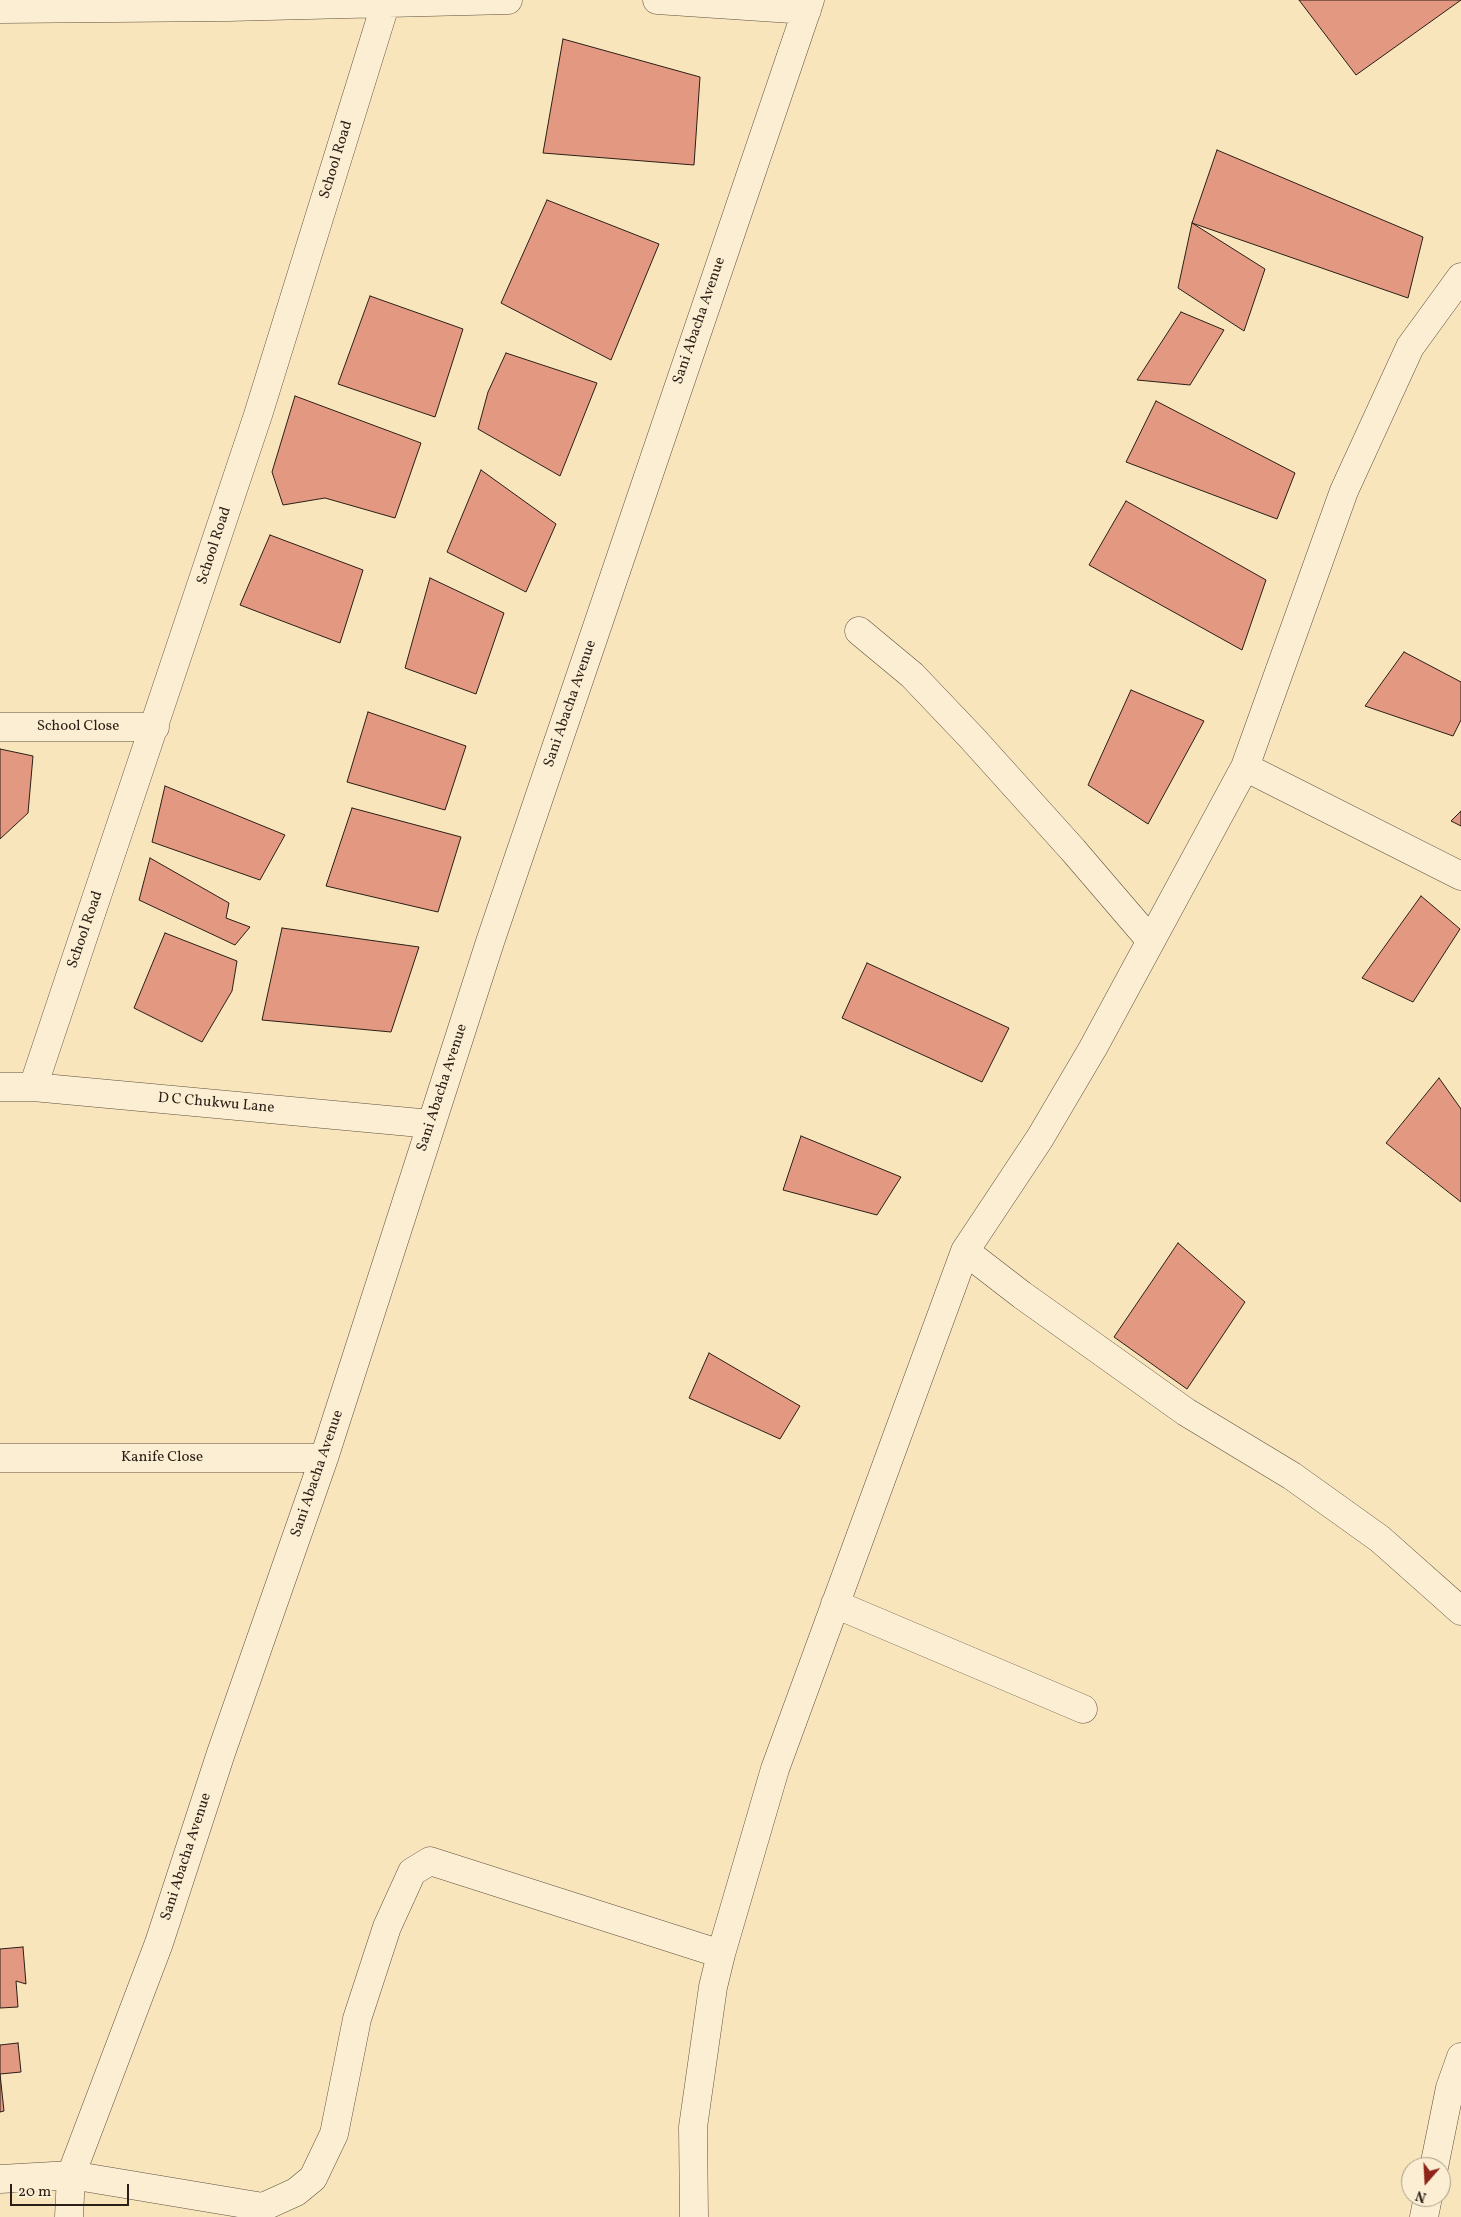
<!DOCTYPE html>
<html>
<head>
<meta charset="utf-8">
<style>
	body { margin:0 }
	#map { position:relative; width:1461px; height:2217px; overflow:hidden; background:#f9e5bb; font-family:Vollkorn,serif }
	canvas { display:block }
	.north { position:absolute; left:1401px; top:2157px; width:50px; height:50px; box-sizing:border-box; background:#fbeed3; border:1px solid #a79b87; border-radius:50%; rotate:199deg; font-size:14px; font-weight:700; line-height:20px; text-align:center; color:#2a1f16 }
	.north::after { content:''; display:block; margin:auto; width:18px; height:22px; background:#8f2418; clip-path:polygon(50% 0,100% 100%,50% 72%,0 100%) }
	.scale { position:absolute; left:10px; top:2184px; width:119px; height:22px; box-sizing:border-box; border:2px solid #2a1f16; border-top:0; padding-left:6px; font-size:15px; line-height:18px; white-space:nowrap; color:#2a1f16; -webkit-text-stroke:4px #fbeed3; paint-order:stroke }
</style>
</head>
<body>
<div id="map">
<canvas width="1461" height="2217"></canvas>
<div class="north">N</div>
<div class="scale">20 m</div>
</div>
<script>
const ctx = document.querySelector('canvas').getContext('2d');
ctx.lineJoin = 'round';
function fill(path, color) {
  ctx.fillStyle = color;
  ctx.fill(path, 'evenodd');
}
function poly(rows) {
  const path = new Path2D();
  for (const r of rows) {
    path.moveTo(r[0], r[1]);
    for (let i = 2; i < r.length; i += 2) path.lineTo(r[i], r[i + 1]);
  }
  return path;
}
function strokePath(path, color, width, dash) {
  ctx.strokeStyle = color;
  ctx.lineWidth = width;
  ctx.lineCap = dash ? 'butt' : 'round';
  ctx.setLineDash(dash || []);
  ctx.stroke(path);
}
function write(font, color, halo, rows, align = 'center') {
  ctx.font = font + ' Vollkorn,serif';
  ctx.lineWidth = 4.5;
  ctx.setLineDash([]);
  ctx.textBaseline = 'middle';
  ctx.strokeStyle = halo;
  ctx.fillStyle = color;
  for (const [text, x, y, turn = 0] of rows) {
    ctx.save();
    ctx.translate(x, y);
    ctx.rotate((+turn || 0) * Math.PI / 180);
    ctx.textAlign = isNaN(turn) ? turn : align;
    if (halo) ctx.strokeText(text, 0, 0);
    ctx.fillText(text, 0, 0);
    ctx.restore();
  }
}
const building = poly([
	[1299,0,1461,0,1356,75,1299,0],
	[563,39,700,77,694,165,543,153,563,39],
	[1217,150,1423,237,1408,298,1192,223,1217,150],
	[547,200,659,244,611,360,501,303,547,200],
	[1192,223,1265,269,1244,331,1178,288,1192,223],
	[370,296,463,329,435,417,338,384,370,296],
	[1181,312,1224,330,1190,385,1137,380,1181,312],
	[506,353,597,383,560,476,478,429,488,392,506,353],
	[295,396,421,443,395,518,325,498,283,505,272,472,295,396],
	[1156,401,1295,473,1277,519,1126,462,1156,401],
	[481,470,556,524,526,592,447,552,481,470],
	[1126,501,1266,580,1242,650,1089,565,1126,501],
	[270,535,363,570,340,643,240,605,270,535],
	[430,578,504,613,476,694,405,668,430,578],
	[1404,652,1461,682,1461,720,1453,736,1365,706,1404,652],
	[1131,690,1204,721,1148,824,1088,785,1131,690],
	[368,712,466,746,445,810,347,782,368,712],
	[0,749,33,756,28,813,0,839,0,749],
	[165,786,285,835,260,880,152,842,165,786],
	[352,808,461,837,438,912,326,886,352,808],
	[1461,811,1461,826,1451,821,1461,811],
	[150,858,229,903,226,918,250,927,235,945,139,900,150,858],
	[1421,896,1460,929,1413,1002,1362,978,1421,896],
	[282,928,419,947,391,1032,262,1020,282,928],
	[165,933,237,961,232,991,202,1042,134,1008,165,933],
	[867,963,1009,1028,982,1082,842,1018,867,963],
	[1439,1078,1461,1109,1461,1202,1386,1143,1439,1078],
	[801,1136,901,1177,877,1215,783,1190,801,1136],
	[1178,1243,1245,1302,1187,1389,1114,1337,1178,1243],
	[709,1353,800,1406,780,1439,689,1398,709,1353],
	[23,1947,26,1984,16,1981,18,2007,0,2008,0,1949,23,1947],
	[18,2043,21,2072,0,2074,4,2111,0,2112,0,2045,18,2043]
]);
fill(building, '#e39882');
strokePath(building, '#2a1f16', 1);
const minor = poly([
	[657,0,807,10],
	[0,9,228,7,508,0],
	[859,631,912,675,972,738,1073,850,1151,941],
	[0,727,155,727],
	[1245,767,1461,876],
	[0,1087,33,1087,431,1124],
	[33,1087,258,415,386,2],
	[965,1251,1022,1295,1186,1412,1292,1476,1380,1539,1461,1611],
	[0,1458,324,1458],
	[835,1604,1083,1709],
	[1434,2167,1450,2088,1461,2057],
	[0,2179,71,2175,263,2207,296,2192,313,2178,334,2134,357,2019,387,1927,412,1872,430,1861,721,1954],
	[69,2217,71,2175,159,1943,221,1753,324,1458,490,942,810,0],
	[694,2217,693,2127,713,1987,721,1954,775,1769,965,1251,1040,1138,1093,1048,1245,767,1344,491,1410,347,1461,277],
	[1424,2217,1428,2197]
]);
strokePath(minor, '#5e503f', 29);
strokePath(minor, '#fbeed3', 28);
write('15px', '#2a1f16', '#fbeed3', [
	["School Road",337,160,-73],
	["Sani Abacha Avenue",700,321,-71],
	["School Road",215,546,-72],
	["Sani Abacha Avenue",571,704,-71],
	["School Close",78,727],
	["School Road",86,930,-71],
	["Sani Abacha Avenue",443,1088,-72],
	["D C Chukwu Lane",216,1104,5],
	["Kanife Close",162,1458],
	["Sani Abacha Avenue",318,1474,-71],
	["Sani Abacha Avenue",187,1857,-72]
]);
</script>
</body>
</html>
